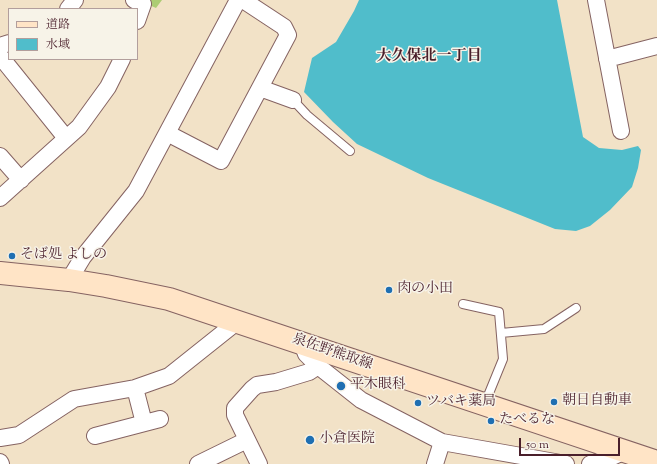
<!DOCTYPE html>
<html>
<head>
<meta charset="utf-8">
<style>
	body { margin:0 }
	#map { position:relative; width:657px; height:464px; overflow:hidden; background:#f2e2c7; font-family:"Sorts Mill Goudy","Noto Serif JP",serif }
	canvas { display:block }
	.legend { position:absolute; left:8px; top:8px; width:130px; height:52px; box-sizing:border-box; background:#f7f3e8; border:1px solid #b29e9c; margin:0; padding:5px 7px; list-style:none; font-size:12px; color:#4a1f2b }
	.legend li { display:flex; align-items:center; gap:8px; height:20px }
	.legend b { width:20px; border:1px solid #b29e9c }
	.scale { position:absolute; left:519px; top:438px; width:101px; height:18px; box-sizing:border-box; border:2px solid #4a1f2b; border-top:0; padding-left:5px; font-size:12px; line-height:14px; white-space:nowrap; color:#4a1f2b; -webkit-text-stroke:3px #f7f3e8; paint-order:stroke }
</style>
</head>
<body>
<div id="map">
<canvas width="657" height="464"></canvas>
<ul class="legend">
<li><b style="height:5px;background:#ffe4c6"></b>道路</li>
<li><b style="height:11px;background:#50bdcb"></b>水域</li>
</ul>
<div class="scale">50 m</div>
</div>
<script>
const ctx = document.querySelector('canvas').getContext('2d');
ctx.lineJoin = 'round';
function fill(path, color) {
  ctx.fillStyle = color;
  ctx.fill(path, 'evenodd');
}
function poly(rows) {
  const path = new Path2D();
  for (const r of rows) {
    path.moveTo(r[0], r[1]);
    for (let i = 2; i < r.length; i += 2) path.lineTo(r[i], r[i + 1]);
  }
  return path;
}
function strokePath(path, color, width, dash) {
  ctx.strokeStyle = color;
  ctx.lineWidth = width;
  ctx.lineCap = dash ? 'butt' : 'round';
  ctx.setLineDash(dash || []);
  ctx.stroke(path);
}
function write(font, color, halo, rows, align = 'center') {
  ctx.font = font + ' "Sorts Mill Goudy","Noto Serif JP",serif';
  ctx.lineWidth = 3;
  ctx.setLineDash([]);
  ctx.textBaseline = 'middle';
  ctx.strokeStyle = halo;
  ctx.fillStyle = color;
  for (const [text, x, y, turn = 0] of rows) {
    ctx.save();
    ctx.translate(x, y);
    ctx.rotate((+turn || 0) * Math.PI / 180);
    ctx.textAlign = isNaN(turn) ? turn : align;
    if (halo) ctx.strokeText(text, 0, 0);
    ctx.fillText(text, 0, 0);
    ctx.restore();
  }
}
fill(poly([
	[138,0,162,0,156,8]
]), '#accc74');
fill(poly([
	[359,0,557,0,583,137,599,148,622,150,638,146,641,150,638,168,632,187,610,210,590,226,576,231,555,229,428,178,357,144,333,122,304,92,312,58,336,42,354,11]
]), '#50bdcb');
const lane = poly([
	[293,100,307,115,350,151],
	[463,304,499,312,503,359,485,403],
	[501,333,544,329,576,308]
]);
const street = poly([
	[134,0,143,4,137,21],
	[596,0,621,131],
	[68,9,75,0],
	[0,46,9,43],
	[0,56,66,138],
	[607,59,657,46],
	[260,88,293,100],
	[167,133,221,161,288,35,284,27,243,0],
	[0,156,21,180],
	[0,198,79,127,108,87,122,59],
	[69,280,83,257,136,191,238,0],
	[302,343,306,354,318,366,361,400,442,442,566,464],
	[135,388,144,423],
	[95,436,160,419],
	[0,438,19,435,74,399,135,388,169,376,238,321],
	[0,462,1,464],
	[198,464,247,440],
	[259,464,235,415,235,408,252,389,257,385,276,382,309,372,318,366],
	[435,464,442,442],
	[590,464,610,458,625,451]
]);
const secondary = poly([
	[0,273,69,280,106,286,169,299,657,462]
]);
strokePath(lane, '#856362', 10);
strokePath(street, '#856362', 18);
strokePath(secondary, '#856362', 24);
strokePath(lane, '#fff', 8);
strokePath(street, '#fff', 16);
strokePath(secondary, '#ffe4c6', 22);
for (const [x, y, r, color] of [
	[12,256,4,"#1f6fb2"],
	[389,290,4,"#1f6fb2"],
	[341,386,5,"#1f6fb2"],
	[554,402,4,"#1f6fb2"],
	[418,403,4,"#1f6fb2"],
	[491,421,4,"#1f6fb2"],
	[310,440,5,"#1f6fb2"]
]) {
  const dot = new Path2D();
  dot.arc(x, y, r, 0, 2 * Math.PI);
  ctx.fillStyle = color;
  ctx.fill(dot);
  strokePath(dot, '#f7f3e8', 1.5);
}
write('14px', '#4a1f2b', '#f7f3e8', [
	["そば処 よしの",20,256],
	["肉の小田",397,290],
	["平木眼科",350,386],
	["朝日自動車",562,402],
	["ツバキ薬局",426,403],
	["たべるな",499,421],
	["小倉医院",319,440]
], 'left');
write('14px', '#4a1f2b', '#f7f3e8', [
	["泉佐野熊取線",332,353,19]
]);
write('bold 15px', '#4a1f2b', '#f7f3e8', [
	["大久保北一丁目",429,57]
]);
</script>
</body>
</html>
